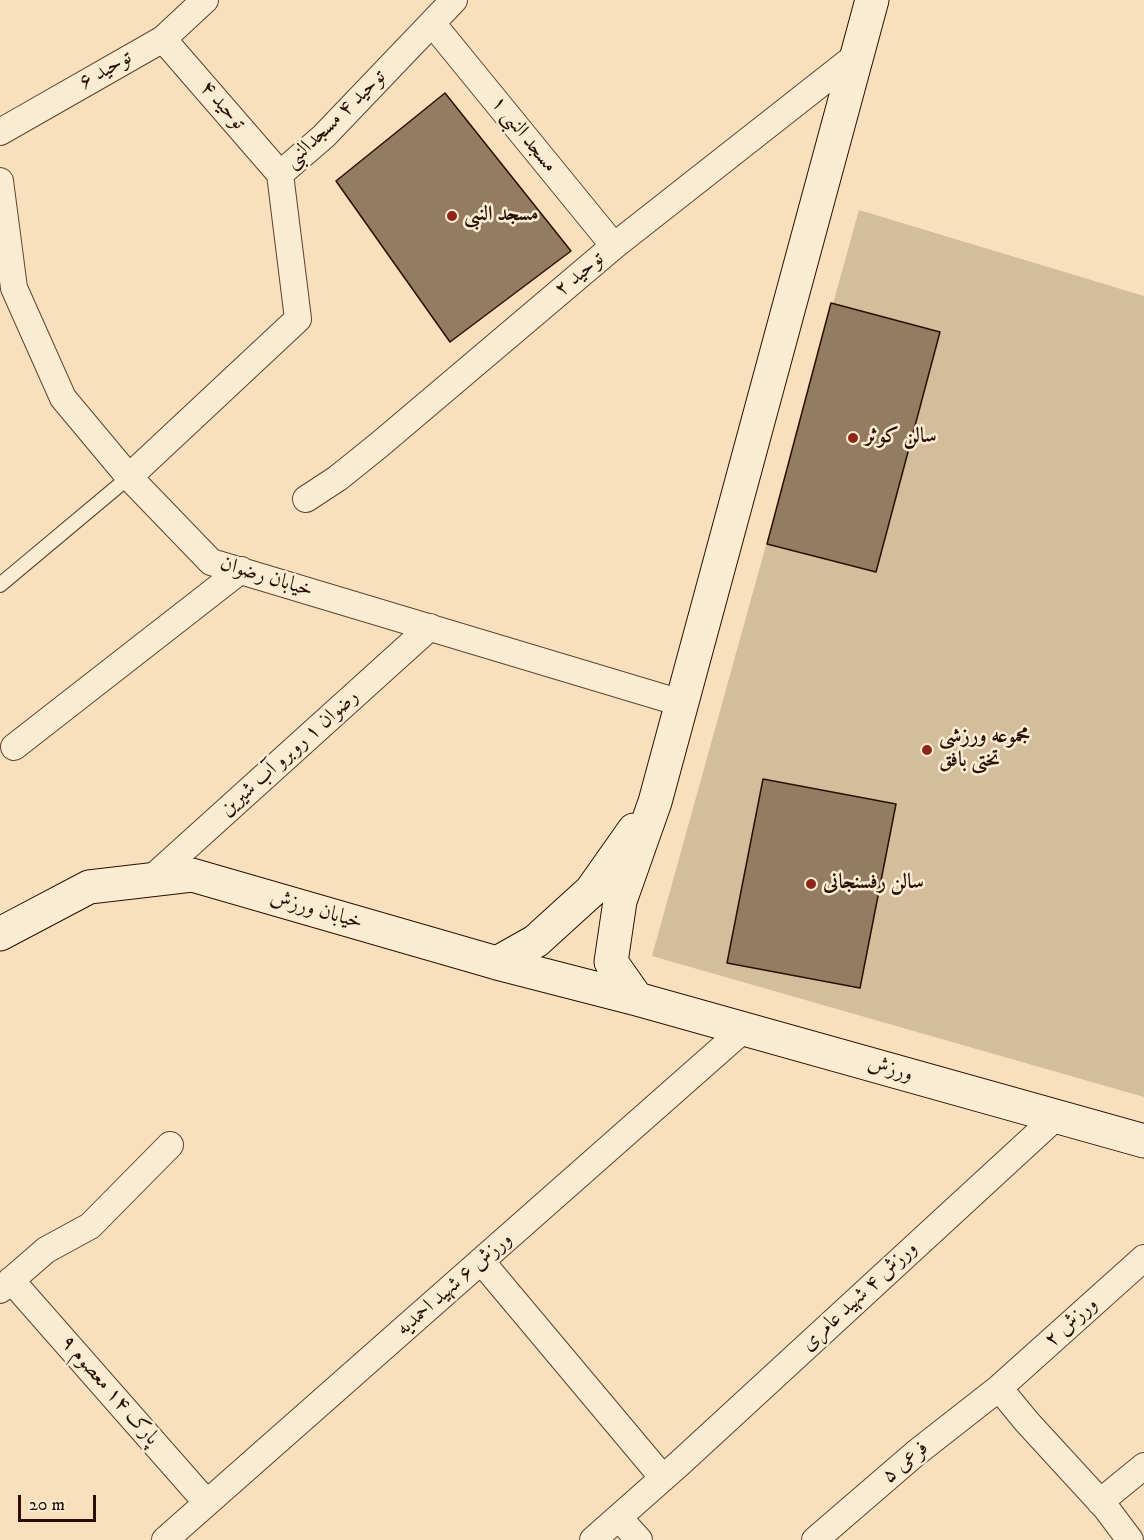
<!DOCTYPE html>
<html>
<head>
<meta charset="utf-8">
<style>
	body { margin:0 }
	#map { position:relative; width:1144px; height:1540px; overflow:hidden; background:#f7e0bb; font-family:"IM FELL DW Pica",serif }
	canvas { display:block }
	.scale { position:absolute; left:18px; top:1495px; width:78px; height:27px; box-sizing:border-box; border:3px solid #291003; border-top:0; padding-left:8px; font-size:18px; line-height:21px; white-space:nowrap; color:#291003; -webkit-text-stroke:4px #faebd3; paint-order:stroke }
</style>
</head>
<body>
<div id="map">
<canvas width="1144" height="1540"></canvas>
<div class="scale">20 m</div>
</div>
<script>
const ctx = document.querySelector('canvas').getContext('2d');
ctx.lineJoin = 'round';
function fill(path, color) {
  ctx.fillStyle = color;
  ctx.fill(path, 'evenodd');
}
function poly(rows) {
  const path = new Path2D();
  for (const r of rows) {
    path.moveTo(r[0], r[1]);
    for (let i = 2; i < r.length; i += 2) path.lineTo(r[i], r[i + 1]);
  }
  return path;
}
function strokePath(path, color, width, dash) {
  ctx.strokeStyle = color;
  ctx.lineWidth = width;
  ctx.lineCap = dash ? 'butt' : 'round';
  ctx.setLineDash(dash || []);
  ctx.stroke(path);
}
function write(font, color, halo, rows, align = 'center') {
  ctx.font = font + ' "IM FELL DW Pica",Amiri,serif';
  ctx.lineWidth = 5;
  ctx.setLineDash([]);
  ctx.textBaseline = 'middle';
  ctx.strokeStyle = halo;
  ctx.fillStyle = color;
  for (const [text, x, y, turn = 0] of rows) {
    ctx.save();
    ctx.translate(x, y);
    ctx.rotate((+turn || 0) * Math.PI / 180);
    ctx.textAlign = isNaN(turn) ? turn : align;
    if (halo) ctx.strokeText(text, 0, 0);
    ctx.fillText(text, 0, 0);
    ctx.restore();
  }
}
fill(poly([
	[859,210,1144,296,1144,1097,652,956]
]), '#d4bd9c');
const building = poly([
	[445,93,571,251,450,342,336,181,445,93],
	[831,303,940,332,876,572,767,544,831,303],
	[763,779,896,804,860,988,727,963,763,779]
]);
fill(building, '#947c63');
strokePath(building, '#291003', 1.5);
const lane = poly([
	[0,585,129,477]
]);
const street = poly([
	[432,23,614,246],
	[163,39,280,174],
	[0,132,163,39,205,0],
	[0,181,14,288,63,398,129,477,211,562,681,703],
	[129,477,298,319,280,174,324,136,454,0],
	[306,499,338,478,379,445,614,246,857,55],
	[14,747,241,570],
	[150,880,430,627],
	[481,1261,663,1478],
	[11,1280,207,1503],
	[0,1290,46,1250,90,1226,170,1145],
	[999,1388,1027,1422,1106,1508,1130,1540],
	[1100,1502,1144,1466],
	[619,1518,639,1540],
	[165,1540,744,1029],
	[593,1540,680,1463,1057,1116],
	[815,1540,916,1453,999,1388,1144,1258]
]);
const secondary = poly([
	[0,934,89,887,192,875,497,963,637,999,1144,1141],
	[497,963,536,941,591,891,634,830],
	[637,999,611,962,620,901,655,802,872,0]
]);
strokePath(lane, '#5c4431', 16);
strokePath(street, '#5c4431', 28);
strokePath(secondary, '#291003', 35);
strokePath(lane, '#faebd3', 14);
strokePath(street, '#faebd3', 26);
strokePath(secondary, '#faebd3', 33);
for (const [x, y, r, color] of [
	[452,216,6,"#8f2418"],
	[853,438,6,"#8f2418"],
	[927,750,6,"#8f2418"],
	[811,884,6,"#8f2418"]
]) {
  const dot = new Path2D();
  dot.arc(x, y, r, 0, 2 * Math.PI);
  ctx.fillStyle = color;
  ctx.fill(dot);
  strokePath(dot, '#faebd3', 2);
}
write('21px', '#291003', '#faebd3', [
	["توحید ۶",106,71,-30],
	["توحید ۴",222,106,49],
	["توحید ۴ مسجدالنبی",336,120,-44],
	["مسجد النبی ۱",523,135,51],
	["توحید ۲",580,275,-40],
	["خیابان رضوان",266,578,17],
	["رضوان ۱ روبرو آب شیرین",290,754,-42],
	["خیابان ورزش",316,911,16],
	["ورزش",890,1070,16],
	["ورزش ۶ شهید احمدیه",455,1285,-41],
	["ورزش ۴ شهید عامری",860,1297,-43],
	["ورزش ۲",1072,1323,-42],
	["پارک ۱۴ معصوم ۹",109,1391,49],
	["فرعی ۵",906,1463,-40]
]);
write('bold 21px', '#291003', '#faebd3', [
	["مسجد النبی",464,216],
	["سالن کوثر",865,438],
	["مجموعه ورزشی",939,738],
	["تختی بافق",939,762],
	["سالن رفسنجانی",823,884]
], 'left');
</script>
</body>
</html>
